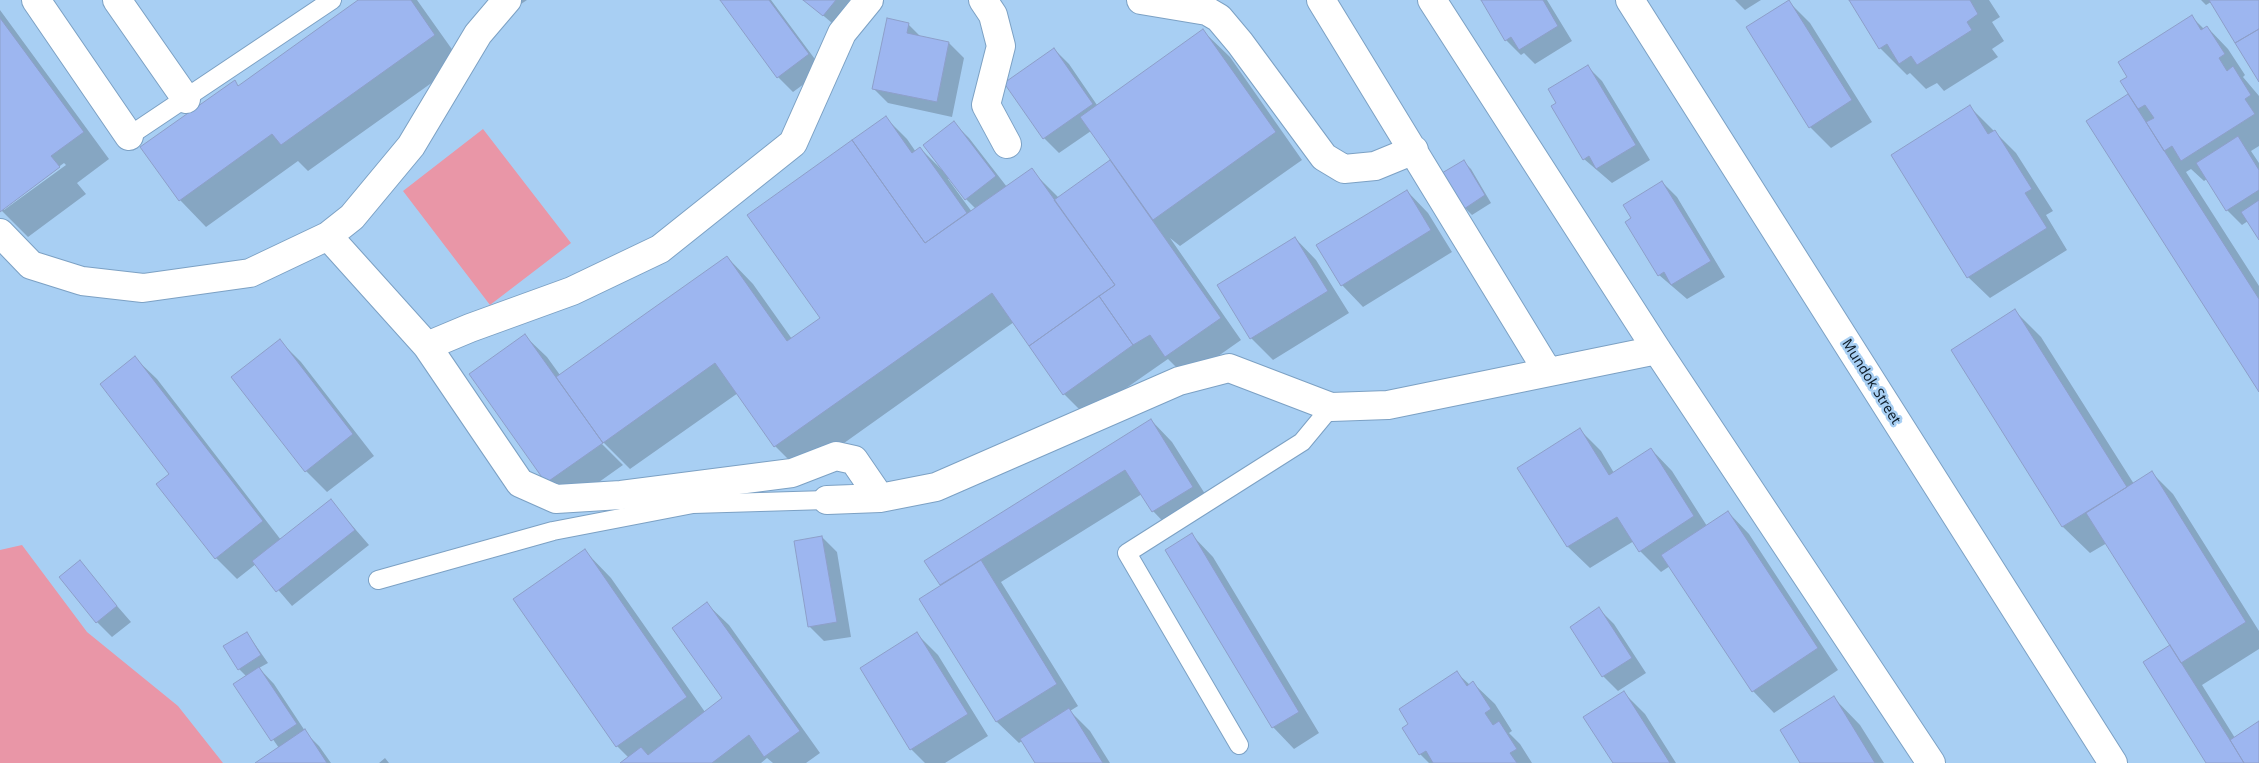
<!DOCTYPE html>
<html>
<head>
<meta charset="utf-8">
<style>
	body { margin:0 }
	canvas { display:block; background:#a8cff3 }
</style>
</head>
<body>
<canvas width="2259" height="763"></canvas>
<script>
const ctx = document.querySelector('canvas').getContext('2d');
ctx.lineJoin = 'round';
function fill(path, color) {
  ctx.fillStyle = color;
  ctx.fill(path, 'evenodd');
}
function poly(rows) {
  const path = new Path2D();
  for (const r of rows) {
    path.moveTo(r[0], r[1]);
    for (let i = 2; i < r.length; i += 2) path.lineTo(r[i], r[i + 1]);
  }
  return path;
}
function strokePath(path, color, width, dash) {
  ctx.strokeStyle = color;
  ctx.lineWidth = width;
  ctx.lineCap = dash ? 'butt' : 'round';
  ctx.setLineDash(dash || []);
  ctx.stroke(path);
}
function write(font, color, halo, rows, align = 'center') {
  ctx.font = font + ' "Noto Sans",sans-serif';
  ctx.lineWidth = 5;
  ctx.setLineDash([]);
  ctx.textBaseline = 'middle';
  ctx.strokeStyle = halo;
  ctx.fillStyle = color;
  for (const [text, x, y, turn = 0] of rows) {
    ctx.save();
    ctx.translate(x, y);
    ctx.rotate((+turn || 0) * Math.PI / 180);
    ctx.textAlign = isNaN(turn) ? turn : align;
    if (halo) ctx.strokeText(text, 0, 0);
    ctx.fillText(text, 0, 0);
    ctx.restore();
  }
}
fill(poly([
	[483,129,571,243,490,305,403,191],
	[22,545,87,632,178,706,223,763,0,763,0,550]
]), '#e996a7');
fill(poly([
	[360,0,417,0,461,62,308,171,298,161,206,227,180,200,234,82,239,87],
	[502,0,527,0,512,10],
	[722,0,771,0,823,70,793,92,778,77],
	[805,0,850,0,832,23],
	[1482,0,1547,0,1572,41,1535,64,1524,53,1521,55,1506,40],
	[1735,0,1761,0,1745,10],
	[1850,0,1989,0,2000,17,1992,22,2004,41,1992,49,1998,57,1944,91,1937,83,1926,89,1910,73,1907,75,1880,48],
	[2201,0,2259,0,2259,80,2211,2,2206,5],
	[1789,2,1810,23,1872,122,1831,148,1810,127],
	[0,10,109,159,77,183,86,194,28,237,0,209],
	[64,163,66,165,4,210,4,207],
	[2192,17,2204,29,2207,27,2228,49,2245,75,2243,77,2259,96,2259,146,2251,151,2259,163,2259,238,2248,221,2242,225,2227,210,2207,179,2204,181,2191,169,2186,172,2259,286,2259,389,2128,96,2133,99,2129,77],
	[908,24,922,38,949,43,964,58,952,117,888,103,873,88],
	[1203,31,1230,57,1302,160,1180,246,1170,238,1241,340,1187,378,1168,359,1086,416,1064,394,1014,322,802,473,775,446,738,393,630,469,603,442,600,442,623,465,568,504,547,482,525,336,547,357,560,375,727,257,753,284,792,339,822,318,886,118,907,139,916,152,920,148,942,170,954,123,969,138,1007,187,1031,170,1059,198,1116,166,1091,131,1059,153,1044,138,1054,49,1069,64,1097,105],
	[950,178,966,199,976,209,972,212,948,179],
	[1587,66,1602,81,1650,160,1612,183,1584,159,1558,103],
	[1970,107,2016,153,2053,211,2046,215,2067,250,1990,298,1968,277],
	[1463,161,1471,169,1491,203,1472,215,1465,208],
	[1662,182,1677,197,1725,277,1687,299,1659,275,1633,219],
	[1407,191,1428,213,1452,252,1363,307,1342,285],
	[1295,238,1316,260,1349,313,1273,360,1251,338],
	[2015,311,2041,337,2134,484,2152,473,2173,494,2259,631,2259,649,2202,685,2235,738,2259,723,2259,763,2208,763,2172,645,2107,543,2090,553,2063,527,1952,350],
	[279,340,301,362,374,456,327,492,306,471],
	[135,358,157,379,281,540,330,500,369,545,292,606,256,564,237,579,216,558,171,474],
	[1151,420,1172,442,1214,508,1174,533,1153,511,1142,494,1001,582,1078,706,1070,711,1090,731,1110,763,1036,763,1022,741,1019,743,997,722,921,599,942,586,926,561],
	[1580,430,1601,451,1614,473,1651,449,1672,471,1707,526,1728,512,1749,534,1838,670,1774,713,1753,691,1670,566,1661,572,1640,551,1634,541,1590,568,1568,547,1519,468],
	[1192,535,1213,557,1319,733,1294,749,1273,727],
	[822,537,837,552,851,637,824,641,809,626],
	[585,551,611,578,705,712,724,698,707,604,729,625,820,753,806,763,773,763,767,758,761,763,622,763,629,758,617,746],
	[79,562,131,622,112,637,97,622],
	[1599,609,1614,624,1646,673,1618,691,1603,676],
	[247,633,268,663,259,668,274,684,307,734,319,746,331,763,257,763,279,748,235,685,247,677,239,669],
	[917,634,938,655,988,736,945,763,925,763,911,749],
	[1457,673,1470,685,1473,683,1495,704,1512,731,1509,733,1520,744,1532,763,1429,763,1420,754,1410,724],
	[1623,692,1645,714,1676,763,1614,763],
	[1834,698,1860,725,1884,763,1802,763],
	[385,758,389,763,379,763]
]), '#0003');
const building = poly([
	[358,0,411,0,435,35,281,145,272,134,179,201,140,147,235,80,238,86,358,0],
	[720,0,769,0,809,54,777,78,720,0],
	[803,0,836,0,823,16,803,0],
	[1481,0,1543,0,1558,26,1519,50,1511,37,1505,41,1481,0],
	[1789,0,1852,100,1809,128,1746,27,1789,0],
	[1849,0,1970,0,1978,14,1967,22,1972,30,1917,65,1911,56,1899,64,1887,44,1879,49,1849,0],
	[2209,0,2259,0,2259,29,2235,43,2209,0],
	[2192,15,2201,30,2207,26,2225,54,2219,58,2227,71,2233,66,2251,95,2245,99,2255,114,2181,161,2172,146,2164,151,2146,122,2154,118,2145,105,2138,109,2120,81,2127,77,2118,62,2192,15],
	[0,18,84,132,51,156,60,167,0,212,0,18],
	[887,18,909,23,907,33,949,42,937,102,872,89,887,18],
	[1203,29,1276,132,1153,220,1080,117,1203,29],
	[2259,29,2259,82,2235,43,2259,29],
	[1054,48,1093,104,1043,139,1004,83,1054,48],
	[1588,65,1636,145,1596,169,1589,156,1583,160,1551,106,1556,103,1548,89,1588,65],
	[2128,94,2259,299,2259,392,2086,121,2128,94],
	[1970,105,1988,134,1995,130,2032,189,2025,193,2047,228,1967,278,1891,155,1970,105],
	[886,116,912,153,920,147,967,213,925,243,852,140,886,116],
	[954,121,996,176,965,200,923,145,954,121],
	[2238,136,2259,170,2259,190,2226,211,2196,163,2238,136],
	[852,140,925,243,1032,168,1115,285,1029,346,992,293,774,447,715,363,603,443,556,377,727,256,787,341,820,318,747,215,852,140],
	[1110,160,1221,318,1165,357,1150,335,1133,345,1099,296,1115,285,1054,200,1110,160],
	[1464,160,1485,195,1464,209,1442,173,1464,160],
	[1662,181,1711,261,1671,285,1664,272,1658,276,1625,222,1631,218,1623,205,1662,181],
	[1407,190,1431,230,1341,286,1316,245,1407,190],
	[2259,200,2259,240,2241,212,2259,200],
	[1295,237,1328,291,1250,339,1217,285,1295,237],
	[1099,296,1133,345,1063,395,1029,346,1099,296],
	[2015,309,2127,487,2062,527,1951,350,2015,309],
	[525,334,603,443,546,483,469,374,525,334],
	[280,339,353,434,305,472,231,377,280,339],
	[135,356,263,521,215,559,156,484,169,474,100,384,135,356],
	[1151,419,1193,487,1152,512,1125,470,940,585,924,561,1151,419],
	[1580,428,1609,475,1651,448,1694,516,1639,552,1617,517,1567,547,1517,468,1580,428],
	[2152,471,2246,622,2181,663,2086,513,2152,471],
	[331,499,355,530,276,592,252,561,331,499],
	[1728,511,1818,648,1752,692,1661,555,1728,511],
	[1192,533,1299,712,1272,728,1165,550,1192,533],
	[822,536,837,622,808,627,794,541,822,536],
	[585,549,687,697,616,747,513,599,585,549],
	[80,560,117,606,96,623,59,577,80,560],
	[981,560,1057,684,996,722,919,599,981,560],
	[707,602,800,731,764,757,749,735,712,763,620,763,641,747,648,755,722,698,672,628,707,602],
	[1599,607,1632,658,1602,677,1570,627,1599,607],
	[247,632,261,655,238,670,223,646,247,632],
	[917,632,968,714,910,750,860,668,917,632],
	[2170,645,2230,740,2244,763,2206,763,2143,662,2170,645],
	[259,667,297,724,271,741,233,684,259,667],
	[1457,671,1467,686,1473,681,1491,709,1485,713,1493,725,1499,721,1517,749,1510,753,1517,763,1433,763,1426,751,1419,755,1402,728,1408,724,1399,709,1457,671],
	[1624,691,1670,763,1613,763,1583,717,1624,691],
	[1834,696,1875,763,1800,763,1780,730,1834,696],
	[1069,708,1103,763,1035,763,1020,739,1069,708],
	[2259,721,2259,763,2244,763,2230,740,2259,721],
	[305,729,327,763,255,763,305,729]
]);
fill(building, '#9db6f0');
strokePath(building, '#8d9fc9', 1);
const service = poly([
	[129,136,332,0],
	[378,580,553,531,693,504,827,500],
	[1239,745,1127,553,1302,442,1331,407]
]);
const minor = poly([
	[36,0,129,136],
	[117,0,186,99],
	[983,0,993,15,1001,46,986,105,1007,144],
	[1141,0,1207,11,1219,18,1240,43,1324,157,1344,169,1375,166,1414,150],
	[1321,0,1548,372],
	[1432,0,1657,350,1931,763],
	[0,233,31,265,82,281,143,288,250,273,328,236,352,217,411,146,478,34,507,0],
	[328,236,427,346,520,483,556,499,621,495,792,473,836,456,854,460,880,498],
	[427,346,470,328,572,291,660,249,793,143,842,33,869,0],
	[827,500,880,498,936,487,1179,381,1229,368,1331,407,1388,405,1657,350]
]);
const secondary = poly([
	[1630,0,2113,763]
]);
strokePath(service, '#7ca1c4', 20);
strokePath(minor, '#7ca1c4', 30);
strokePath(secondary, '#7ca1c4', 30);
strokePath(service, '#fff', 18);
strokePath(minor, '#fff', 28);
strokePath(secondary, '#fff', 28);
write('14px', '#0f1e2b', '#a8cff3', [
	["Mundok Street",1871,382,58]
]);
</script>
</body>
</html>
